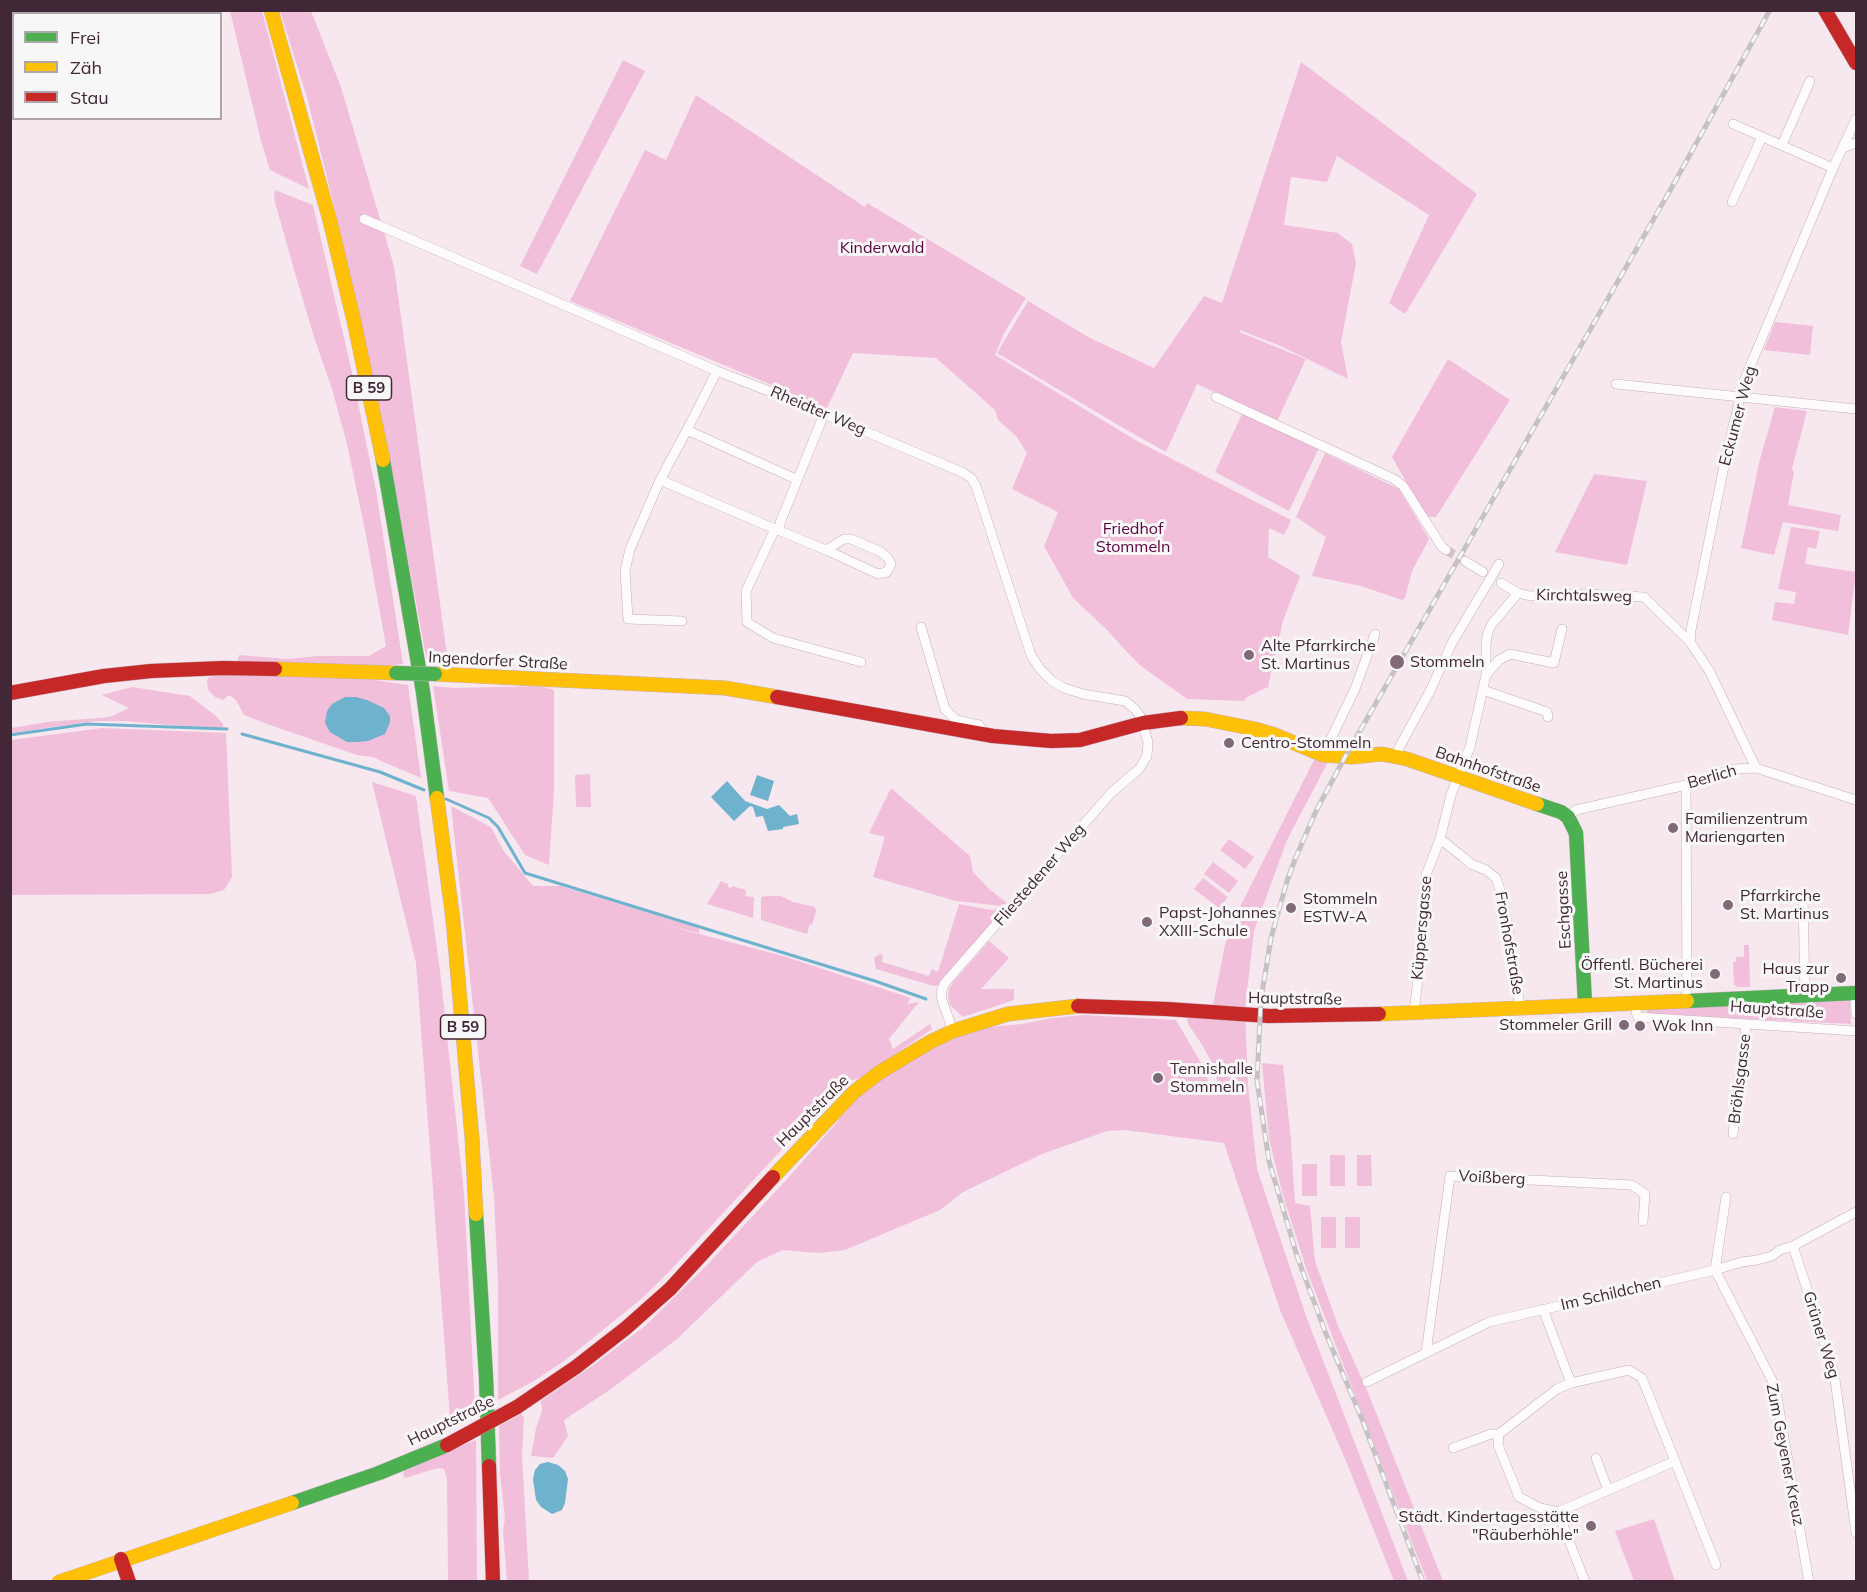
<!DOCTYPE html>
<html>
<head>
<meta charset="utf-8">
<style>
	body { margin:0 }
	#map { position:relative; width:1867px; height:1592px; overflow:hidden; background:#f7e7ef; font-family:Mulish,sans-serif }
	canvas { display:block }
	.frame { position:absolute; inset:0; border:12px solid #422736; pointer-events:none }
	.legend { position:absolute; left:12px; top:12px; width:210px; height:108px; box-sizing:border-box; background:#f7f7f7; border:2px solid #afa4aa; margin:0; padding:8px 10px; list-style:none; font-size:18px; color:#422736 }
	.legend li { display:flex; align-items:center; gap:12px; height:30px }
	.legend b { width:30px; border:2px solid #afa4aa }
</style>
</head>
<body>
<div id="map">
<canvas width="1867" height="1592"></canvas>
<div class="frame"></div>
<ul class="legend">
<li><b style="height:8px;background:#4caf50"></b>Frei</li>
<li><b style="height:8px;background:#ffc107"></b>Zäh</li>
<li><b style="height:8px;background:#c62828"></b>Stau</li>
</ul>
</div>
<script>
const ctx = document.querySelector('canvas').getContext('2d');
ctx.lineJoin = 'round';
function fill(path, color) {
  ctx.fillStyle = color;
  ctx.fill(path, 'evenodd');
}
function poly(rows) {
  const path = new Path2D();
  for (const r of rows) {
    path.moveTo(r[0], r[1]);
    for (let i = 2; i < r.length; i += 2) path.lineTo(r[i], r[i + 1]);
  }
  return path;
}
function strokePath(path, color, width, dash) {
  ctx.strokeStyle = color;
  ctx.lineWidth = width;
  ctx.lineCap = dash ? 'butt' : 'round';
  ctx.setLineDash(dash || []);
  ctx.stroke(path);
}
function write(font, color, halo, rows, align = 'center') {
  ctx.font = font + ' Mulish,sans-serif';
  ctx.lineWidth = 6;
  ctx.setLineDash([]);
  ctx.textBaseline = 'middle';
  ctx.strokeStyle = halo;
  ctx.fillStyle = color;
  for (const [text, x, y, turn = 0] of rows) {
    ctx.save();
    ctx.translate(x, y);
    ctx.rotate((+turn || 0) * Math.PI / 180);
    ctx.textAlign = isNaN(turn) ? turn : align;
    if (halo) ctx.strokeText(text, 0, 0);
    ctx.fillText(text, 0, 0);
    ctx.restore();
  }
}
fill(poly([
	[230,11,262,11,309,189,270,170,261,141],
	[280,11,311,11,341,87,394,266,448,662,427,661,385,438,336,214,308,101],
	[623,60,645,71,537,274,520,266],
	[1301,62,1477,194,1405,314,1389,303,1429,215,1337,156,1341,145,1327,182,1291,177,1284,225,1338,233,1352,244,1356,263,1341,342,1348,379,1283,347,1240,330,1239,332,1306,359,1277,421,1197,384,1166,452,1125,429,997,353,1028,301,1090,338,1154,368,1204,296,1222,303],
	[696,95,865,207,867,203,1026,298,1004,333,995,355,1137,441,1291,520,1284,535,1269,528,1268,557,1300,576,1283,621,1268,687,1247,697,1244,701,1187,699,1141,666,1128,653,1106,629,1073,598,1044,546,1058,512,1012,489,1027,453,1016,436,998,420,995,410,936,358,853,353,826,410,818,405,778,391,779,388,570,301,645,150,666,160],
	[275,190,313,205,351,368,377,496,403,664,393,665,304,665,237,663,239,655,287,659,317,656,369,656,386,646,365,530,347,444,332,389,315,340,297,280,274,199],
	[1775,322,1813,326,1810,355,1764,350],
	[1448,359,1510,400,1436,517,1426,517,1392,457],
	[1775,407,1807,411,1792,469,1794,472,1788,505,1841,515,1838,531,1783,522,1774,555,1741,548,1760,459],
	[1243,412,1319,448,1289,511,1215,472],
	[1325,453,1399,489,1429,539,1412,571,1405,598,1402,600,1361,586,1312,576,1326,537,1296,517],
	[1594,474,1647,481,1627,565,1555,552],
	[1791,527,1820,531,1816,549,1808,547,1805,564,1856,572,1848,635,1772,620,1775,602,1794,604,1796,592,1778,589],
	[235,674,287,675,374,680,408,685,421,778,372,757,357,755,267,724,244,715,236,700,229,695,223,700,215,697,208,690,207,680,209,677],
	[433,686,455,688,540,686,554,690,554,791,549,865,525,855,488,798,449,791],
	[132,687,190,696,216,716,223,724,223,728,168,725,125,721,96,721,11,733,11,728,47,722,110,717,129,708,102,695],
	[102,728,226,733,232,877,224,890,210,894,11,895,11,740],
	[1315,758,1329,760,1287,840,1254,931,1245,1009,1248,1085,1257,1169,1306,1316,1408,1581,1394,1581,1346,1461,1280,1310,1224,1143,1125,1130,1107,1131,1042,1154,963,1192,940,1210,845,1250,818,1253,783,1250,757,1262,677,1339,611,1389,564,1420,568,1436,553,1458,531,1456,536,1428,542,1411,541,1401,592,1366,645,1326,708,1264,787,1179,839,1120,837,1118,846,1112,859,1096,890,1072,929,1049,978,1028,1022,1024,1052,1018,1084,1015,1176,1020,1205,1070,1210,1088,1219,1087,1212,1063,1201,1043,1188,1024,1187,1018,1200,1016,1230,1007,1213,1005,1225,945,1241,905],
	[590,774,591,807,576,807,575,775],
	[372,782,416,796,440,971,464,1193,475,1409,450,1417,416,963],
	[891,788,970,856,973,872,989,889,1007,903,1001,906,956,901,873,877,885,837,869,833],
	[451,806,491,827,503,850,533,886,560,886,699,928,699,933,654,922,783,956,911,998,907,1004,919,1002,889,1039,893,1049,930,1024,932,1029,860,1078,843,1083,748,1186,667,1274,640,1300,567,1359,534,1381,498,1400,498,1281,494,1197],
	[1229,839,1254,857,1245,869,1220,850],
	[1213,862,1238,881,1229,893,1204,874],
	[1203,878,1228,897,1219,908,1194,889],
	[721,881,728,884,728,887,731,888,732,886,746,890,745,896,754,897,753,918,707,904],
	[767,896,781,896,793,902,815,907,816,911,812,925,810,924,807,934,761,920,761,897],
	[959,904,992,910,1002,908,1004,910,938,985,934,986,876,969,874,958,880,954,883,955,882,962,929,976,932,969,938,972],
	[989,941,1009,958,981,989,1014,989,1014,1000,963,1017,950,1005,948,997,949,989,953,982],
	[1744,945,1749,945,1750,987,1737,987,1734,984,1733,962,1736,962,1736,957,1744,957],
	[1850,1001,1851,1024,1648,1014,1646,1006],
	[1262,1063,1283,1065,1291,1140,1295,1203,1310,1206,1315,1261,1338,1326,1367,1390,1443,1581,1427,1581,1307,1271,1282,1192,1269,1138],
	[1330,1155,1345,1155,1345,1186,1330,1186],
	[1357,1155,1371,1155,1372,1186,1357,1186],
	[1302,1164,1317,1164,1317,1196,1302,1196],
	[1321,1217,1336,1217,1336,1248,1321,1248],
	[1345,1217,1360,1217,1360,1248,1345,1248],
	[521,1414,524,1417,522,1455,529,1581,507,1581,503,1531,505,1518,500,1474,499,1426],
	[476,1440,477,1581,448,1581,447,1478,444,1469,438,1468,405,1478,403,1475,405,1469],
	[1654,1519,1675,1581,1634,1581,1615,1531]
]), '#f2bfdb');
fill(poly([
	[345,697,356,697,367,700,384,708,390,716,390,722,385,734,368,741,357,742,347,742,330,732,325,723,327,711,332,704],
	[757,775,774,781,768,801,750,795],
	[727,781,745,801,767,809,779,805,790,816,797,814,799,824,783,827,783,829,768,831,763,816,756,817,753,807,750,806,734,821,711,797],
	[548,1462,558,1465,565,1471,568,1479,565,1503,562,1510,552,1514,541,1507,536,1500,533,1479,535,1470,540,1464]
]), '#6fb2cd');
strokePath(poly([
	[242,734,380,772,424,790],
	[10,735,87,724,227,729],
	[446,799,489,818,498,827,525,873,875,981,926,999]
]), '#6fb2cd', 3);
strokePath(poly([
	[1446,550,1465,561]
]), '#d3c1ca', 9, [9, 4.5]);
const street = poly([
	[1733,124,1833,168],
	[1782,145,1810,81],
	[1842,148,1856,143],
	[1732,202,1762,137],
	[364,219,717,371,779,395,964,473,972,479,976,486,1031,655,1040,669,1052,681,1064,688,1083,694,1125,701,1135,709,1140,716,1148,742,1147,756,1139,769,1111,793,944,984,941,993,942,1000,953,1031],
	[1616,384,1856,409],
	[1216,397,1394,479,1403,486,1442,547,1446,550],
	[824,414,780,523,780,531,826,550,844,539,851,539,881,552,888,558,891,564,887,572,878,574,826,550],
	[687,430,798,480],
	[660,480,775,529],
	[780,531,775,529,746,591,747,622,773,638,861,662],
	[1465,561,1483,572],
	[1501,583,1518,593,1530,596,1587,594,1644,597,1690,642,1710,672,1756,768],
	[682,621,628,619,625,571,630,549,660,480,687,430,717,371],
	[921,627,945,709,956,720,979,725,981,728,981,734],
	[1690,642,1691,630,1725,461,1744,381,1833,168,1856,119],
	[1486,675,1499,660,1510,654,1554,663,1562,629],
	[1483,690,1547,712,1548,717],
	[1323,755,1355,689,1375,634],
	[1396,756,1400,746,1430,691,1452,643,1499,564],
	[1686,785,1687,1001],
	[1568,817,1576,810,1686,785,1734,769,1756,768,1856,800],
	[1440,839,1463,857,1471,864,1486,870,1496,878,1503,899,1520,1007],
	[1803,896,1805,996],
	[1855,993,1856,1014],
	[1636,1003,1636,1012,1638,1017,1856,1031],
	[1414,1013,1424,927,1426,875,1440,839,1451,795,1470,747,1486,675,1486,643,1488,632,1492,624,1518,593],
	[1733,1134,1746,1024],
	[1726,1197,1715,1270,1775,1386,1809,1582],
	[1793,1246,1834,1372,1856,1533],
	[1543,1309,1571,1383],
	[1426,1353,1450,1176,1632,1185,1645,1194,1643,1221],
	[1367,1382,1489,1322,1715,1270,1742,1262,1757,1260,1772,1256,1780,1250,1793,1246,1856,1212],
	[1499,1434,1498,1445,1519,1497,1540,1508,1558,1512,1675,1461,1716,1565],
	[1453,1448,1491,1434,1499,1434,1557,1389,1571,1383,1629,1370,1642,1378,1675,1461],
	[1596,1458,1608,1490],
	[1558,1512,1585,1582]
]);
const fast = poly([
	[383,460,423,692,437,798],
	[1537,804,1561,812,1568,817,1576,833,1585,1004],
	[1687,1001,1856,993],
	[476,1214,486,1377,489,1466],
	[292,1503,379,1473,447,1445]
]);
const slow = poly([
	[271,10,330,221,354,321,383,460],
	[275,669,396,673],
	[435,674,725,688,777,697],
	[1181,718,1205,719,1255,729,1275,735,1323,755,1352,757,1382,754,1407,759,1537,804],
	[437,798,453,920,472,1138,476,1214],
	[1379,1014,1687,1001],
	[773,1177,854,1092,880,1072,930,1042,953,1031,1008,1014,1078,1006],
	[59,1582,292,1503]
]);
const jam = poly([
	[1825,10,1856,63],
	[10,693,104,676,151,671,223,668,275,669],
	[777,697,993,736,1051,741,1080,740,1143,723,1181,718],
	[1078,1006,1167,1009,1269,1016,1379,1014],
	[517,1407,576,1367,626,1328,670,1289,773,1177],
	[489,1466,493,1582],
	[121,1559,129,1582]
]);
strokePath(street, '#c4afba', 10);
strokePath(fast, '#c4afba', 15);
strokePath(slow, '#c4afba', 15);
strokePath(jam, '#c4afba', 15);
strokePath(street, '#fefbfd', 9);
strokePath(fast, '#4caf50', 14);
strokePath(slow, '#ffc107', 14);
strokePath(jam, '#c62828', 14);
const rail = poly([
	[1423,1582,1362,1419,1326,1334,1297,1256,1269,1161,1257,1081,1261,999,1271,938,1287,881,1296,857,1316,811,1345,757,1672,187,1770,10]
]);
strokePath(rail, '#c6c1c4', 5);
strokePath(rail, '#f7f7f7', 3, [9]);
const fastBridge = poly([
	[396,673,435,674]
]);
const jamBridge = poly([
	[447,1445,517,1407]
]);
strokePath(fastBridge, '#c4afba', 15, []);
strokePath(jamBridge, '#c4afba', 15, []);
strokePath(fastBridge, '#4caf50', 14);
strokePath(jamBridge, '#c62828', 14);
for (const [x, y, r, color] of [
	[1249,655,6,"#816a77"],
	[1397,662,8,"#816a77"],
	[1229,743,6,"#816a77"],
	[1673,828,6,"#816a77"],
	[1728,905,6,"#816a77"],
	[1291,908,6,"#816a77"],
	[1147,922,6,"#816a77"],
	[1715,974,6,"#816a77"],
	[1841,978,6,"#816a77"],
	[1624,1025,6,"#816a77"],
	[1640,1026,6,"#816a77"],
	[1158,1078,6,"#816a77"],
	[1591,1526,6,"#816a77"]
]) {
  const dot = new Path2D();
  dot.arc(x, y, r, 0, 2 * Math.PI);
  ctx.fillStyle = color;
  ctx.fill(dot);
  strokePath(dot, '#f7f7f7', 2);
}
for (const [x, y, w] of [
	[369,388,45],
	[463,1027,45]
]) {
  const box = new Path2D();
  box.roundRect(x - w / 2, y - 12, w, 24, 4.5);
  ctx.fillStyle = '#f7f7f7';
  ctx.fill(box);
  strokePath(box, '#422736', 1.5);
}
write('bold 15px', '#422736', null, [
	["B 59",369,388],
	["B 59",463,1027]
]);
write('16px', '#5a033f', '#f7f7f7', [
	["Kinderwald",882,248],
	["Friedhof",1133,529],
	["Stommeln",1133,547]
]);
write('16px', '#422736', '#f7f7f7', [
	["Rheidter Weg",818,411,23],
	["Eckumer Weg",1738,416,-75],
	["Kirchtalsweg",1584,596,1],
	["Ingendorfer Straße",498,661,3],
	["Bahnhofstraße",1488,770,19],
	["Berlich",1712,777,-16],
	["Fliestedener Weg",1040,875,-49],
	["Eschgasse",1564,910,-93],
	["Küppersgasse",1422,928,-85],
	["Fronhofstraße",1509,943,80],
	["Hauptstraße",1295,999,1],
	["Hauptstraße",1777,1010,4],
	["Bröhlsgasse",1740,1079,-83],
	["Hauptstraße",813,1111,-45],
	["Voißberg",1492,1178,3],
	["Im Schildchen",1611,1294,-13],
	["Grüner Weg",1821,1335,73],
	["Hauptstraße",451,1421,-26],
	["Zum Geyener Kreuz",1785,1455,79]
]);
write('16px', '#422736', '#f7f7f7', [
	["Alte Pfarrkirche",1261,646],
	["St. Martinus",1261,664],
	["Stommeln",1410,662],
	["Centro-Stommeln",1241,743],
	["Familienzentrum",1685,819],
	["Mariengarten",1685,837],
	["Pfarrkirche",1740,896],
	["St. Martinus",1740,914],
	["Stommeln",1303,899],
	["ESTW-A",1303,917],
	["Papst-Johannes",1159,913],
	["XXIII-Schule",1159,931],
	["Öffentl. Bücherei",1703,965,"right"],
	["St. Martinus",1703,983,"right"],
	["Haus zur",1829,969,"right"],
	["Trapp",1829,987,"right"],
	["Stommeler Grill",1612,1025,"right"],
	["Wok Inn",1652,1026],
	["Tennishalle",1170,1069],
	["Stommeln",1170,1087],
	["Städt. Kindertagesstätte",1579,1517,"right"],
	["\"Räuberhöhle\"",1579,1535,"right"]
], 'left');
</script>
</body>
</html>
